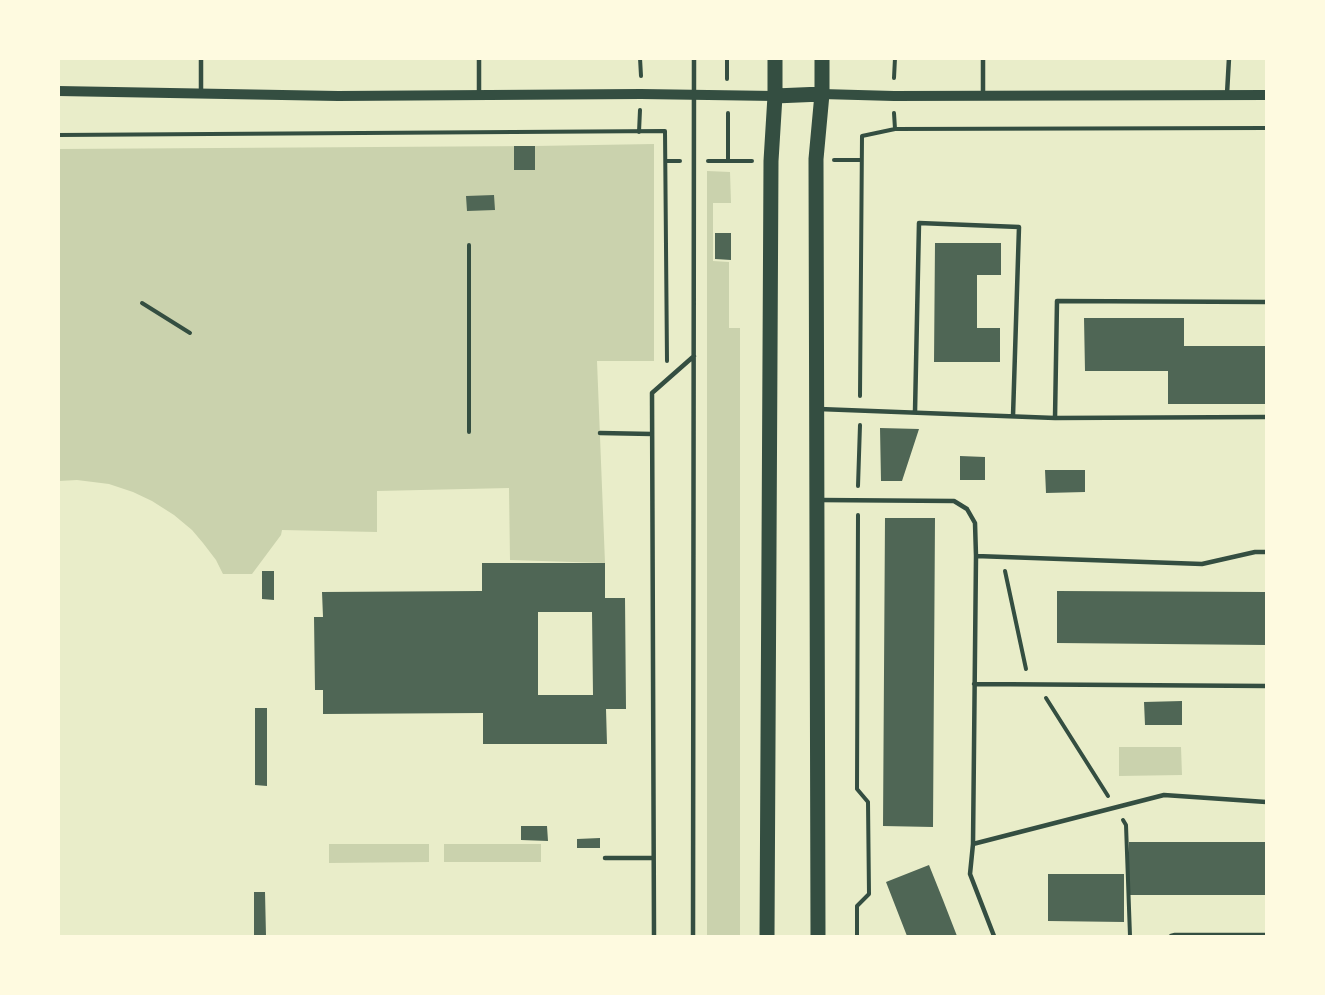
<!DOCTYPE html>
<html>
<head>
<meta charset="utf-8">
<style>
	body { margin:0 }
	#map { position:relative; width:1325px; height:995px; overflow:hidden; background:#e9edc9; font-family:Lora,serif }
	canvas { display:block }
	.frame { position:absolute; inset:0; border:60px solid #fefae0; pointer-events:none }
</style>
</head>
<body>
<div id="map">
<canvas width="1325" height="995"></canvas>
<div class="frame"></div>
</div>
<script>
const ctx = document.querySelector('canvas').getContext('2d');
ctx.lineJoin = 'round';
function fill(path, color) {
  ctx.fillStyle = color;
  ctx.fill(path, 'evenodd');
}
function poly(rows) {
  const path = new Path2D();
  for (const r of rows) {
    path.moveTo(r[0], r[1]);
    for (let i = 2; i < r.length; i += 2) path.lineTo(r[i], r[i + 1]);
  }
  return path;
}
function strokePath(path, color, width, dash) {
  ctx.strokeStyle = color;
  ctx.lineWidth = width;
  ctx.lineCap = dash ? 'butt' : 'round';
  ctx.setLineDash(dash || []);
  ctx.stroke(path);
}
fill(poly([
	[654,144,654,361,597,361,605,563,510,560,509,488,377,491,377,532,282,530,281,535,252,574,223,574,216,560,203,543,192,530,174,515,152,501,133,492,109,484,77,480,59,481,59,149,535,146],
	[707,171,730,172,731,203,713,203,713,261,729,262,729,328,740,328,740,936,707,936],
	[1119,747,1181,747,1182,775,1119,776],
	[329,844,429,844,429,862,329,863],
	[444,844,541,844,541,862,444,862]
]), '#cad2ad');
fill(poly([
	[514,146,535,146,535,170,514,170],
	[494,195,495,210,467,211,466,196],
	[715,233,731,233,731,260,715,259],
	[935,243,1001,243,1001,275,977,275,977,328,1000,328,1000,362,934,362],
	[1084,318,1184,318,1184,346,1266,346,1266,404,1168,404,1168,371,1085,371],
	[880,428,919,429,902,481,881,481],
	[960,456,985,457,985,480,960,480],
	[1045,470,1085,470,1085,492,1046,493],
	[885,518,935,518,933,827,883,826],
	[482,563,605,563,605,598,625,598,626,709,606,709,607,744,483,744,483,713,323,714,323,690,315,690,314,617,323,617,322,592,482,591],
	[538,612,592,612,593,695,538,695],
	[262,571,274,571,274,600,262,599],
	[1057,591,1266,592,1266,645,1057,643],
	[1182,701,1182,725,1145,725,1144,702],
	[255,708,267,708,267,786,255,785],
	[521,826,547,826,548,841,521,840],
	[600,838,600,848,577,848,577,839],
	[1129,842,1266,842,1266,895,1129,895],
	[929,865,943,900,957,936,907,936,886,882],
	[1048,874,1124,874,1124,922,1048,921],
	[254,892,265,892,266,936,254,936]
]), '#4f6655');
strokePath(poly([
	[640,58,641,76],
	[727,58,727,79],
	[894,78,895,58],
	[728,113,728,161],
	[895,129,1266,128],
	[639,132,640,110],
	[58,135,665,131,667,361],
	[834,160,861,160],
	[666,161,680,161],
	[708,161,752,161],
	[142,303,190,333],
	[860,396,862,136,895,129,894,113],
	[469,432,469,245],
	[858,486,860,425],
	[1005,571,1026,669],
	[1046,698,1108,796],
	[1123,820,1126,825,1130,936],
	[857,936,857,906,869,894,868,802,857,789,858,515]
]), '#344e41', 4);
strokePath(poly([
	[479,58,479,95],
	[983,58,983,95],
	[201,92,201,58],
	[1227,94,1229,58],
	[819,409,1055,418,1266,417],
	[915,412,919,223,1019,227,1013,416],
	[1055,418,1057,301,1266,302],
	[600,433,652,434],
	[820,500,954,501,967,509,975,523,976,556,973,844,970,874,994,936],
	[976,556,1202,564,1255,552,1266,552],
	[974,684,1266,686],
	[973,844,1164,795,1266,802],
	[605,858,653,858],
	[654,936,652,393,694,356],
	[693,936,694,58],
	[1171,936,1175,935,1266,935]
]), '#344e41', 4.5);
strokePath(poly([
	[58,91,338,96,641,94,775,96],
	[822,94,894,96,1266,95]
]), '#344e41', 10);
strokePath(poly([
	[775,96,822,94],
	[767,936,771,161,775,96,775,58],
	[818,936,816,159,822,94,822,58]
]), '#344e41', 15);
</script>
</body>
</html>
